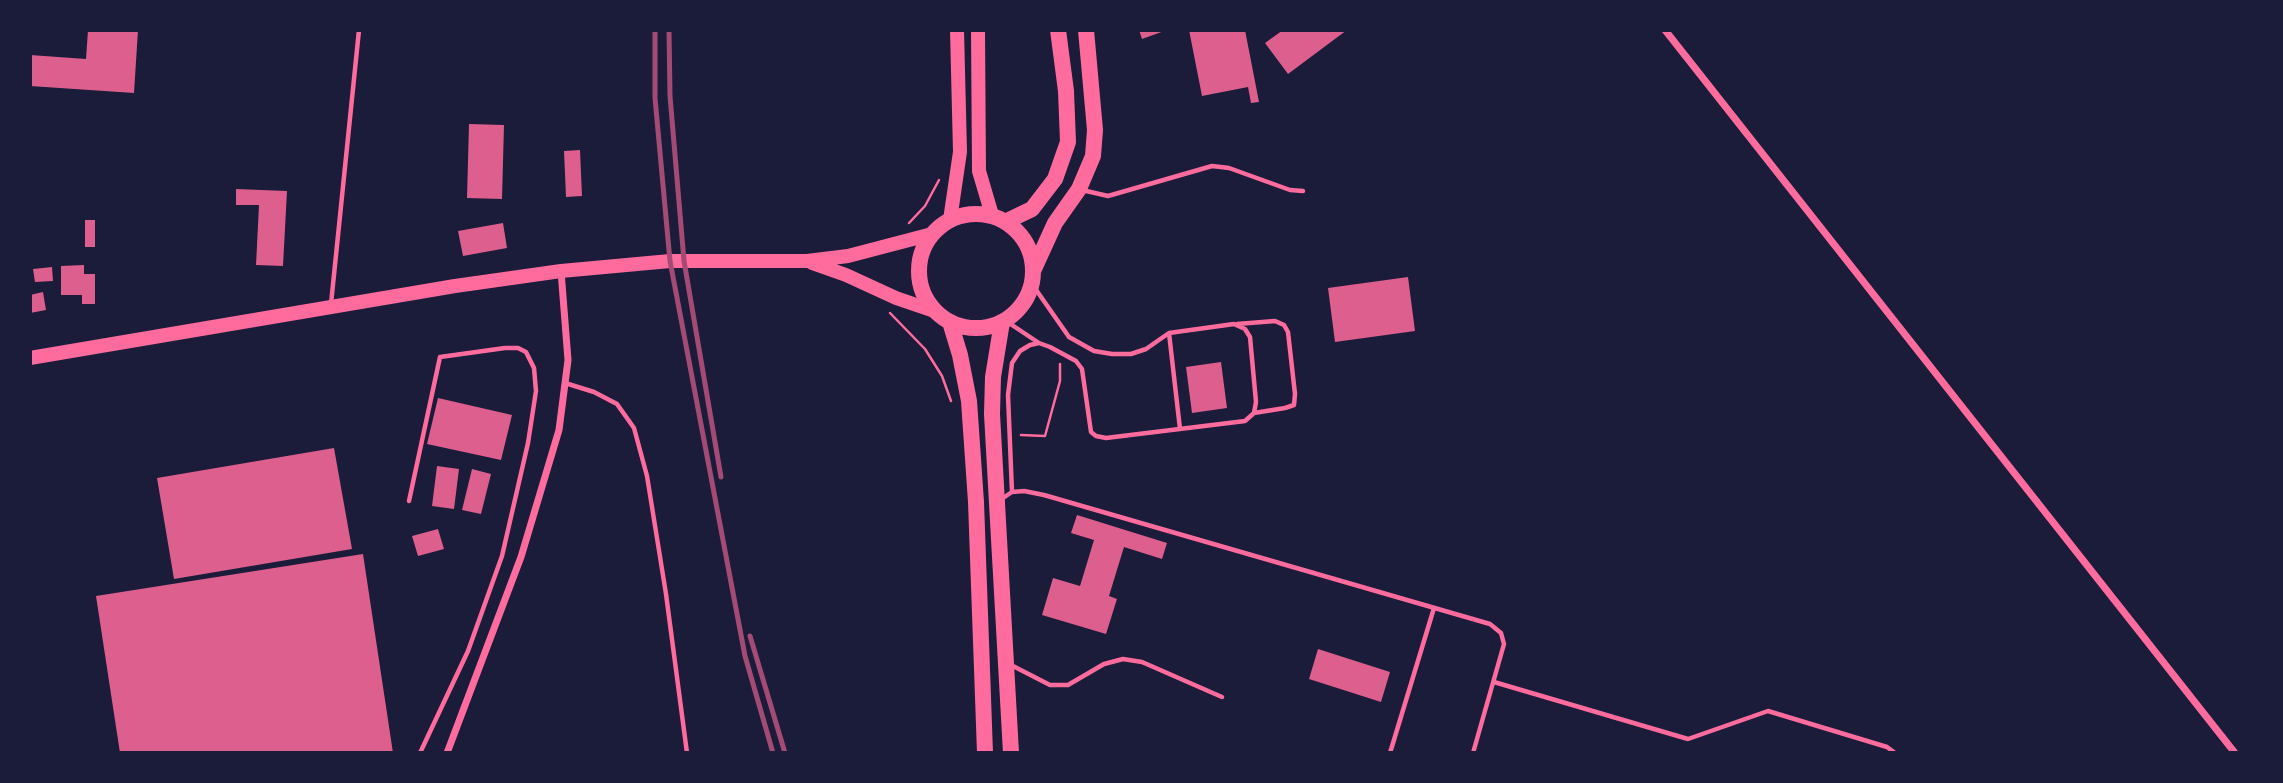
<!DOCTYPE html>
<html>
<head>
<meta charset="utf-8">
<style>
	body { margin:0 }
	#map { position:relative; width:2283px; height:783px; overflow:hidden; background:#1b1b3a; font-family:"Sofia Sans Condensed",sans-serif }
	canvas { display:block }
	.frame { position:absolute; inset:0; border:32px solid #1b1b3a; pointer-events:none }
</style>
</head>
<body>
<div id="map">
<canvas width="2283" height="783"></canvas>
<div class="frame"></div>
</div>
<script>
const ctx = document.querySelector('canvas').getContext('2d');
ctx.lineJoin = 'round';
function fill(path, color) {
  ctx.fillStyle = color;
  ctx.fill(path, 'evenodd');
}
function poly(rows) {
  const path = new Path2D();
  for (const r of rows) {
    if (r.length === 3) {
      path.moveTo(r[0] + r[2], r[1]);
      path.arc(r[0], r[1], r[2], 0, 2 * Math.PI);
      continue;
    }
    path.moveTo(r[0], r[1]);
    for (let i = 2; i < r.length; i += 2) path.lineTo(r[i], r[i + 1]);
  }
  return path;
}
function strokePath(path, color, width, dash) {
  ctx.strokeStyle = color;
  ctx.lineWidth = width;
  ctx.lineCap = dash ? 'butt' : 'round';
  ctx.setLineDash(dash || []);
  ctx.stroke(path);
}
fill(poly([
	[88,30,138,30,134,93,30,86,30,55,86,59],
	[1139,30,1167,30,1142,39],
	[1189,30,1245,30,1259,102,1251,103,1248,87,1202,96],
	[1283,30,1347,30,1288,74,1265,43],
	[469,124,504,125,502,199,467,198],
	[580,150,582,196,566,197,564,151],
	[236,189,287,191,283,266,256,265,259,205,236,205],
	[85,220,95,220,95,247,85,247],
	[503,223,507,248,463,256,458,231],
	[84,265,84,274,95,274,95,304,82,304,82,295,61,295,61,266],
	[52,267,53,281,35,282,33,269],
	[1408,277,1415,331,1335,342,1328,288],
	[43,292,46,310,30,313,30,295],
	[1221,362,1227,408,1192,413,1186,367],
	[438,398,512,415,501,460,427,444],
	[334,448,352,549,174,579,157,478],
	[437,466,459,469,454,509,432,506],
	[472,469,491,474,481,514,462,510],
	[1077,515,1167,543,1162,559,1124,547,1109,596,1117,599,1106,634,1042,615,1053,578,1080,586,1094,540,1071,533],
	[438,529,444,549,418,556,412,536],
	[363,554,393,753,120,753,96,596],
	[1318,649,1390,672,1381,702,1309,679]
]), '#dd5f8e');
strokePath(poly([
	[909,223,925,206,939,180],
	[890,313,925,349,942,376,951,401],
	[1021,435,1045,436,1060,381,1060,364]
]), '#ff6b9d', 2.5);
strokePath(poly([
	[1082,190,1108,196,1212,166,1229,168,1290,190,1303,191],
	[331,304,359,30],
	[1006,321,1039,343],
	[1237,324,1275,321,1284,325,1288,332,1295,394,1294,405,1285,408,1254,413],
	[1169,333,1180,429],
	[565,383,594,392,617,404,634,428,647,476,666,594,687,753],
	[1012,492,1008,395,1012,363,1020,351,1030,345,1039,343,1050,347,1076,361,1082,369,1091,432,1096,436,1106,438,1245,421,1254,413,1256,402,1250,337,1245,329,1234,324,1169,333,1146,349,1131,354,1112,354,1094,351,1069,337,1032,284],
	[1000,500,1012,492,1024,491,1044,495,1490,624,1501,633,1504,644,1473,753],
	[409,501,440,357,505,348,518,348,526,352,534,368,536,391,528,443,502,556,468,651,420,753],
	[1011,665,1050,685,1068,685,1104,664,1123,659,1142,662,1222,697],
	[1494,682,1688,739,1768,711,1887,747,1895,753],
	[1390,753,1434,608]
]), '#ff6b9d', 4.5);
strokePath(poly([
	[1665,30,2235,753],
	[447,753,521,557,559,430,568,360,561,271]
]), '#ff6b9d', 7);
strokePath(poly([
	[812,263,846,275,896,298,934,311],
	[30,358,455,286,561,271,670,261,807,261,848,256,932,234]
]), '#ff6b9d', 14);
strokePath(poly([
	[978,30,979,171,992,215],
	[950,220,960,152,957,30]
]), '#ff6b9d', 14);
strokePath(poly([
	[976,271,57],
	[1005,222,1032,209,1055,179,1068,142,1066,91,1058,30],
	[1034,269,1055,223,1079,189,1093,156,1095,130,1086,30],
	[950,322,960,355,969,401,976,502,985,753],
	[1002,322,993,377,992,414,1011,753]
]), '#ff6b9d', 16);
strokePath(poly([
	[655,30,655,98,670,261,745,656,773,753],
	[669,30,670,96,684,261,721,477],
	[750,636,785,753]
]), '#a44b75', 5);
</script>
</body>
</html>
